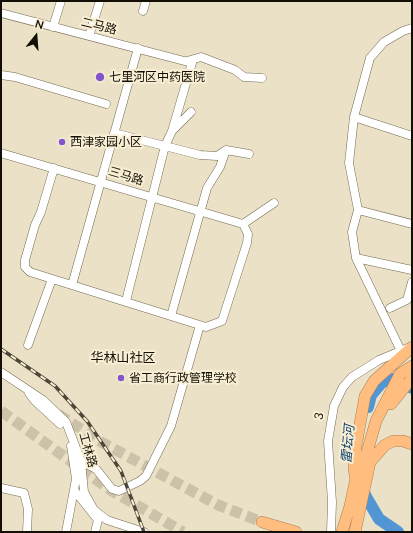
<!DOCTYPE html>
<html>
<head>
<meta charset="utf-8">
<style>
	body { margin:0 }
	#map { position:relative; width:413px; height:533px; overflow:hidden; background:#ebe1c6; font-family:Lato,sans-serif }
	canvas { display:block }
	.frame { position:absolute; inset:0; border:2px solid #130f06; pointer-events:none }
	.north { position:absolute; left:16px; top:16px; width:40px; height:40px; -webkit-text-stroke:3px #f8eed3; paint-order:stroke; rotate:17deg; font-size:11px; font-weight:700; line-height:16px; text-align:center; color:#130f06 }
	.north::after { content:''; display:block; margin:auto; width:14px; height:18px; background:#130f06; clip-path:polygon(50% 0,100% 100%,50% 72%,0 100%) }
</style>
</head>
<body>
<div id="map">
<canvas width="413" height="533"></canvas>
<div class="frame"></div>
<div class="north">N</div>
</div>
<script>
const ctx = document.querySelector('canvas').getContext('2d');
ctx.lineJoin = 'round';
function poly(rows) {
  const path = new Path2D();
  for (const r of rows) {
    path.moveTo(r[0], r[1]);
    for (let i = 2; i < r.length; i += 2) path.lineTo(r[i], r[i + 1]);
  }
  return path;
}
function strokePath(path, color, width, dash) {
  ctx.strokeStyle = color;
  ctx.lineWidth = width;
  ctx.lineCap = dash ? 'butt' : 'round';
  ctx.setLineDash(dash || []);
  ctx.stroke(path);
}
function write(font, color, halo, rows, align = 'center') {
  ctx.font = font + ' Lato,"Noto Sans SC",sans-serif';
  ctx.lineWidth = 4;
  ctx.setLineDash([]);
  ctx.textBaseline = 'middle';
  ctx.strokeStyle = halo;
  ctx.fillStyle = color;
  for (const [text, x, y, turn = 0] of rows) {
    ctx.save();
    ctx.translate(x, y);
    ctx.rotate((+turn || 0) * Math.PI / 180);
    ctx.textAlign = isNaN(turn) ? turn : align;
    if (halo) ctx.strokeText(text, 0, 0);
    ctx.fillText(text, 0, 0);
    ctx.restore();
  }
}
strokePath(poly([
	[368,407,371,395,382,382,394,379,412,388],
	[363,486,365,495,379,519,398,532]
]), '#5195d5', 12);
strokePath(poly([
	[1,411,112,491,183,532],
	[58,414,101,442,218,505,262,522]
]), '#cbc2a9', 11, [11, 5.5]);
const minor = poly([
	[143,11,146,1],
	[1,13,192,63,172,131],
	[53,27,61,1],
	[412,28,403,31,384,42,370,58,354,117,349,163,358,210,352,232,356,258,412,270],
	[89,36,100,1],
	[187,61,201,57,235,70,244,77,262,78],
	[1,75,15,77,106,104],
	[354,117,412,136],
	[114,133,200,155,217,156,226,150,249,154],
	[1,153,243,224],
	[54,168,41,212,35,225,25,260,25,267,30,272,206,327,222,321,247,243,248,234,243,224],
	[358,210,412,224],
	[243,224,274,203],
	[356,258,401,351],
	[72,285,138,48],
	[126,301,165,146,172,131,191,112],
	[390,308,407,300,412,282],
	[171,316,207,188,220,167,226,150],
	[28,345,52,279],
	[1,372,43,400,66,422,81,461,84,492,94,510,107,520,144,532],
	[29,393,35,401,60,424],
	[81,461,96,469,112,489,119,491,140,481,146,476,171,426,200,325],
	[1,488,24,493,28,509,27,532],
	[74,490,98,520,95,532],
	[66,532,76,479,71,446],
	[331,532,332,502,328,441,334,406,343,387,352,377,379,360,408,348]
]);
const highway = poly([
	[391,404,412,378],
	[370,462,385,445,393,441,403,441,412,444],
	[355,476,354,467,356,446,365,396,374,381,412,347],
	[262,522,296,532],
	[342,532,350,506,356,478,368,449,376,421,400,374,412,366],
	[355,532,372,453]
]);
strokePath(minor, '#736a52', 9);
strokePath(highway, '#ac8055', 12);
strokePath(minor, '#fff', 8);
strokePath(highway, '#ffbd7f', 11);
const rail = poly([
	[1,349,55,386,87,421,121,471,144,532]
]);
strokePath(rail, '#4c4739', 3.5);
strokePath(rail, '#f8eed3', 2, [6]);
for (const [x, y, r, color] of [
	[100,77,5,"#8354cc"],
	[62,142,4,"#8354cc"],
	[121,378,4,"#8354cc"]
]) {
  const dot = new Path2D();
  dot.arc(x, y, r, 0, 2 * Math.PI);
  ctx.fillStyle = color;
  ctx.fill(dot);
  strokePath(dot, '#f8eed3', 1.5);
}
write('12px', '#130f06', '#f8eed3', [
	["二马路",99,26,14],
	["三马路",126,176,17],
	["3",319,416,-79],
	["工林路",88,450,74]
]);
write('12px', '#130f06', '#f8eed3', [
	["七里河区中药医院",109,77],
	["西津家园小区",70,142],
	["省工商行政管理学校",129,378]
], 'left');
write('13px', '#130f06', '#f8eed3', [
	["华林山社区",123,358]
]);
write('italic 13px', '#10426d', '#f8eed3', [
	["雷坛河",348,444,-85]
]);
</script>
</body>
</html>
